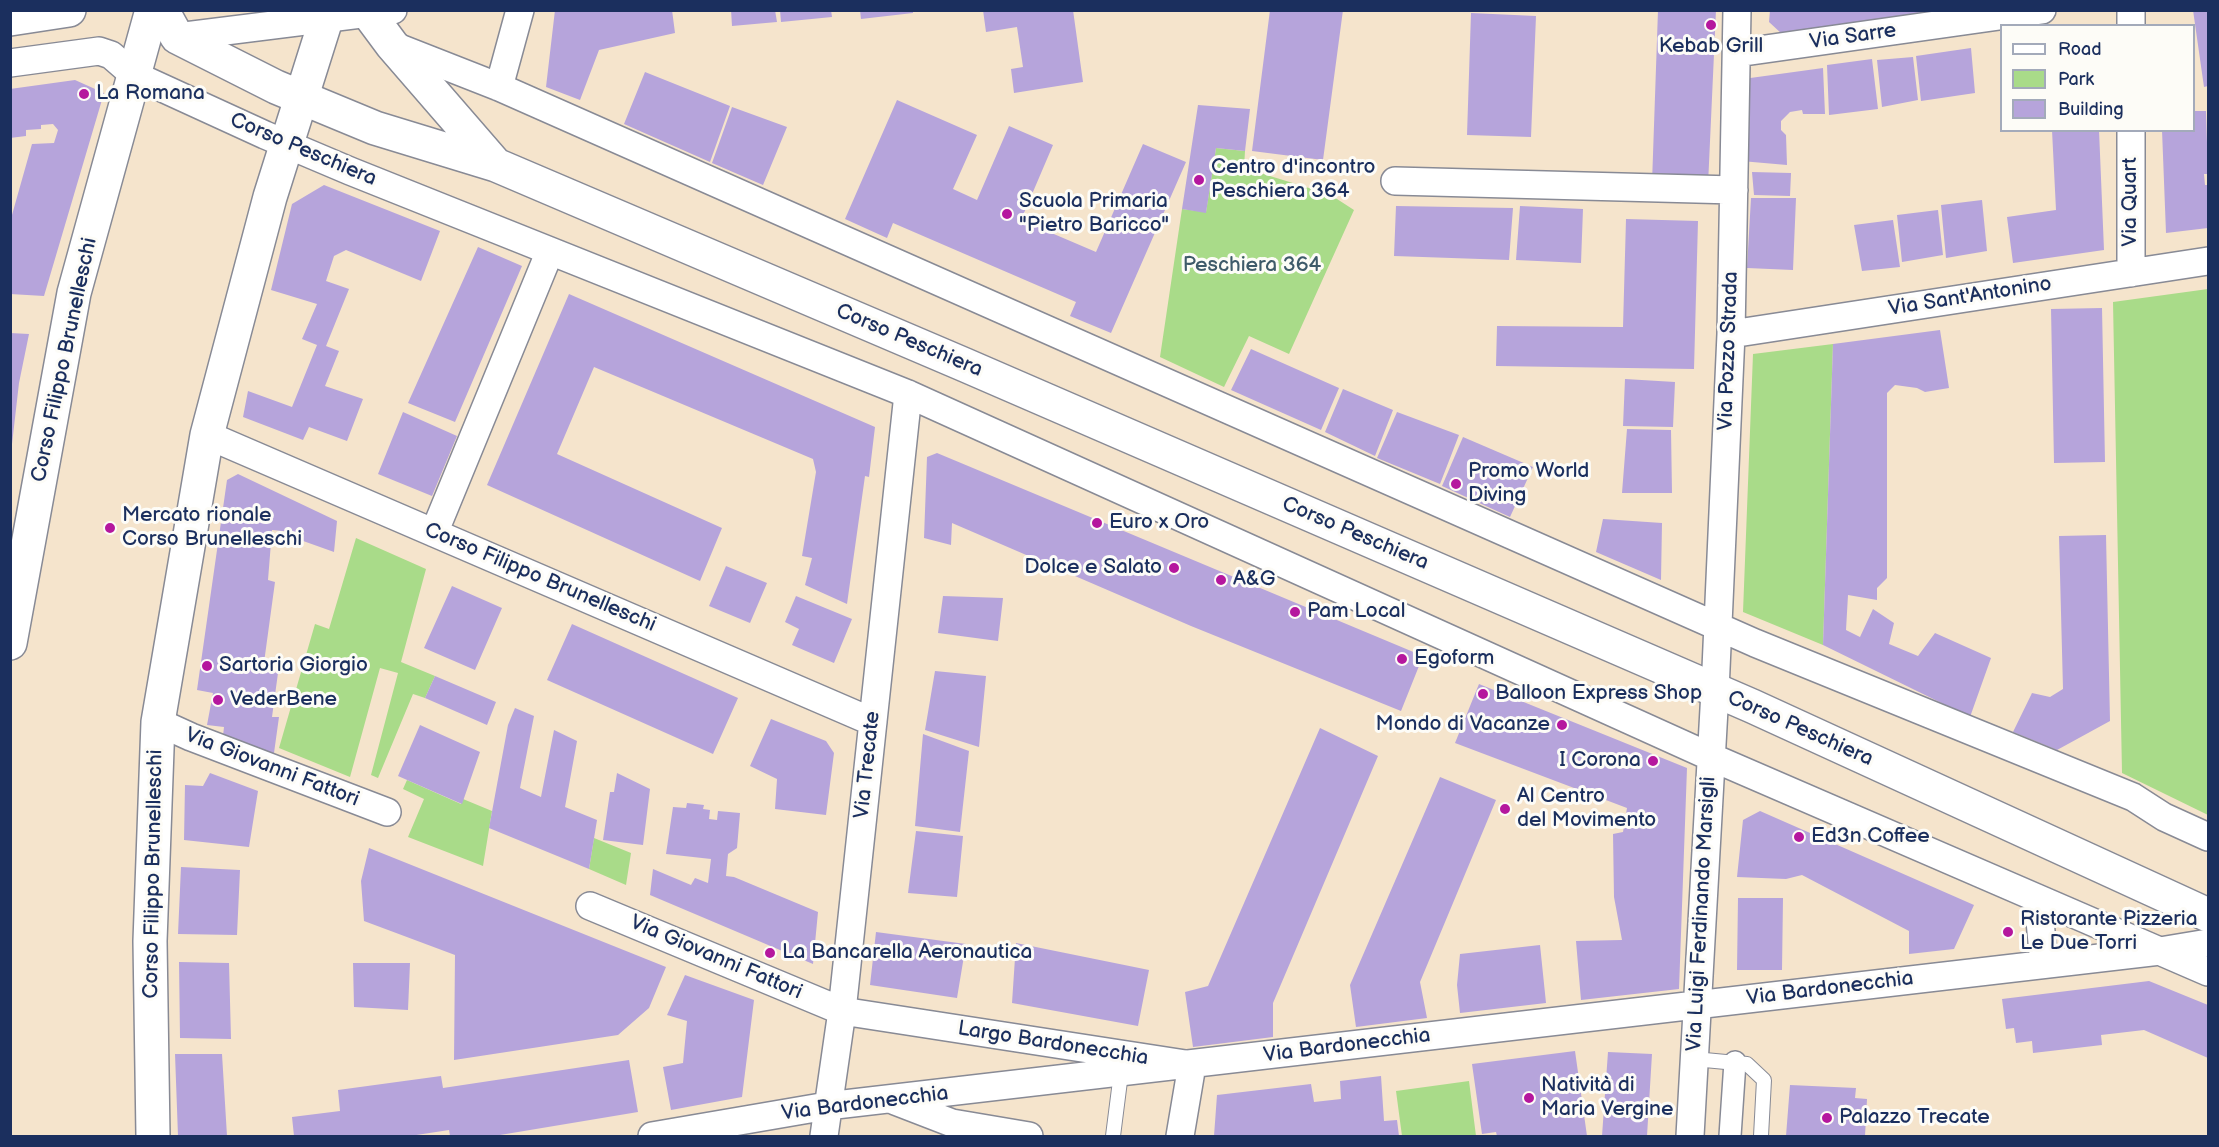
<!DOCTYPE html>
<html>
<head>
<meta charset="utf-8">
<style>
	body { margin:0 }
	#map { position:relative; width:2219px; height:1147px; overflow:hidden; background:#f5e4cc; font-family:"Balsamiq Sans",sans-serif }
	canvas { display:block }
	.frame { position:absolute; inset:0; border:12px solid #1b2f5e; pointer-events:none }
	.legend { position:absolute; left:2000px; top:24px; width:195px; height:108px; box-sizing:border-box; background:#fdfcf7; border:2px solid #a3aaba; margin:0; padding:8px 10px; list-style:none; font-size:18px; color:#1b2f5e }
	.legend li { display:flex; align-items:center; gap:12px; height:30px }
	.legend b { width:30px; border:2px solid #a3aaba }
</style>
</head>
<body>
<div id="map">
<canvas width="2219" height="1147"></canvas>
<div class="frame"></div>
<ul class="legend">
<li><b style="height:8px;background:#fff"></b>Road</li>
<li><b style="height:16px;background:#a9db89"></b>Park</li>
<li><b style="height:16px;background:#b6a4db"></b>Building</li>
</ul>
</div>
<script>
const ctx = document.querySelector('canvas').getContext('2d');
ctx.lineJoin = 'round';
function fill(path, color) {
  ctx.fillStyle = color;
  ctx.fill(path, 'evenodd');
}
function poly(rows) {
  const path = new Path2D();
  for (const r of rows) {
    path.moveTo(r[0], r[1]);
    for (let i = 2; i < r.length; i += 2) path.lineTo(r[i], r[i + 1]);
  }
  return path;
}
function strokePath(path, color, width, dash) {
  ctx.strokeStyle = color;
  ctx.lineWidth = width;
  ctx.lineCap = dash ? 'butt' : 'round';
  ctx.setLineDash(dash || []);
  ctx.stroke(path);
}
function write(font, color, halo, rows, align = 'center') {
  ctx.font = font + ' "Balsamiq Sans",sans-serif';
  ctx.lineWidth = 6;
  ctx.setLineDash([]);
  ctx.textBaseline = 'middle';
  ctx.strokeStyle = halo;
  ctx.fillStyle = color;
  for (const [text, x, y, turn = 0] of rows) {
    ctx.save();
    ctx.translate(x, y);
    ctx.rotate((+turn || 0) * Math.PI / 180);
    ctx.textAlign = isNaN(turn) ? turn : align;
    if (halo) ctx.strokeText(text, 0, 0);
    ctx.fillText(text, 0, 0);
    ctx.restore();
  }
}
fill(poly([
	[1216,148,1245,151,1244,168,1322,192,1337,199,1354,210,1289,354,1249,336,1224,387,1160,357,1182,209,1206,212],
	[2208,289,2208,815,2122,773,2113,302],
	[1833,344,1823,645,1743,612,1753,354],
	[356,538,426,569,401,662,435,676,425,698,413,694,378,778,371,775,398,673,380,668,350,777,279,748,315,624,329,629],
	[407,780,461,804,463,799,492,811,483,866,408,837,424,799,403,789],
	[594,838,631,853,626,885,589,869],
	[1469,1081,1476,1136,1402,1136,1396,1091]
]), '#a9db89');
fill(poly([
	[555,10,672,10,675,33,599,50,580,100,546,87],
	[731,10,775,10,777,22,732,26],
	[780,10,831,10,832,17,781,22],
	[860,10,913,10,913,13,861,19],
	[983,10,1073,10,1083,82,1014,93,1011,69,1023,67,1017,27,986,32],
	[1270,10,1343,10,1323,160,1252,151],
	[1658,10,1716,10,1708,185,1652,183],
	[1770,10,1952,10,1782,34,1769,22],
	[2193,10,2208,10,2208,86,2204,87],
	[1471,13,1536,16,1531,137,1467,135],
	[1971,48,1975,93,1921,101,1916,56],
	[1913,57,1918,100,1882,107,1877,60],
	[1872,59,1878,109,1829,115,1827,65],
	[1823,68,1825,114,1803,114,1802,110,1790,112,1781,121,1781,130,1786,135,1787,165,1741,161,1743,79],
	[645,72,730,106,710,162,624,124],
	[75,80,104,93,44,296,10,294,10,222,32,144,54,143,58,130,53,124,41,125,41,129,26,130,26,136,10,138,10,89],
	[897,100,977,135,953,189,977,200,1009,126,1053,145,1021,220,1096,252,1143,144,1186,162,1111,333,1070,316,1076,302,893,223,887,238,845,219],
	[1198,105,1250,109,1245,151,1216,148,1206,213,1182,209],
	[732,107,787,127,763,185,712,163],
	[2194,111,2206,111,2208,174,2204,174,2205,185,2208,185,2208,228,2166,233,2162,130,2194,130],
	[2052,130,2099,130,2104,250,2013,263,2007,217,2056,210],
	[1752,172,1791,173,1790,196,1754,195],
	[324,185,440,231,421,281,346,250,334,256,326,281,349,289,326,346,339,351,325,386,363,399,347,441,309,427,303,440,243,417,248,391,292,407,317,345,302,339,317,304,271,290,292,204],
	[1751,198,1796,198,1793,270,1747,268],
	[1982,200,1987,251,1946,258,1941,205],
	[1396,206,1513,208,1509,260,1394,256],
	[1520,206,1583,209,1581,263,1516,260],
	[1938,210,1943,255,1902,262,1897,215],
	[1626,219,1698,221,1694,369,1496,366,1497,326,1623,327],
	[1893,220,1900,267,1862,271,1854,225],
	[478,247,522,266,455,422,408,403],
	[569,294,875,427,869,477,865,476,847,604,805,585,812,558,802,556,816,472,813,459,594,367,557,454,722,528,700,581,487,485],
	[2102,308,2105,462,2054,463,2051,309],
	[1940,330,1949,388,1925,392,1917,388,1895,385,1887,393,1887,578,1877,588,1877,600,1848,595,1846,630,1860,637,1873,609,1894,623,1889,644,1918,656,1935,633,1991,658,1970,717,1823,645,1833,344],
	[10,333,29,334,19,383,12,444],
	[1251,349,1339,388,1321,430,1231,390],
	[1625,379,1675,382,1673,427,1623,426],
	[1343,389,1393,410,1375,456,1325,432],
	[403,412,457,436,432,496,378,474],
	[1397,412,1459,435,1440,484,1377,458],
	[1627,429,1671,430,1672,493,1622,493],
	[1463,437,1533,467,1510,517,1442,486],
	[937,453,1423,656,1401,711,1191,626,952,523,951,545,924,538,927,457],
	[238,474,337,521,334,552,292,537,293,532,272,530,268,580,275,582,263,670,278,673,272,717,279,717,274,753,222,745,224,727,207,725,213,693,197,690,227,480],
	[1603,519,1662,523,1661,580,1596,552],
	[2106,535,2110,721,2057,750,2013,732,2032,693,2050,697,2063,689,2059,536],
	[726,566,767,583,750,623,709,606],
	[452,586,502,608,475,670,424,648],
	[796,596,852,619,834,663,792,645,799,629,785,622],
	[943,596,1003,598,998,641,938,633],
	[572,624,738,698,713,754,547,680],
	[935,671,986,676,979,747,925,730],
	[435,676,496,702,487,725,425,698],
	[1479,684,1687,768,1679,989,1581,1000,1576,941,1622,940,1614,897,1613,834,1623,832,1627,808,1455,743],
	[515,708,534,716,520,788,541,797,554,730,577,741,565,807,597,820,589,869,489,828,508,725],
	[771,719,826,741,834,753,826,815,775,809,777,779,750,766],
	[420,725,480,752,462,804,398,776],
	[1320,728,1378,756,1273,1003,1273,1037,1193,1047,1185,992,1208,986],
	[923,734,969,751,960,832,915,826],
	[210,773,258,791,249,847,184,840,185,785,203,786],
	[617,773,650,789,643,845,603,840,610,792,614,792],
	[1440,777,1496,800,1420,982,1427,1018,1356,1027,1350,985],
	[687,803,704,805,703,809,710,810,709,819,717,820,718,811,740,813,737,848,728,854,726,876,734,877,818,912,813,964,650,895,653,869,691,885,695,878,708,883,711,859,666,854,673,807,686,808],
	[1760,811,1974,905,1954,949,1909,954,1909,931,1802,875,1786,879,1737,877,1743,820],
	[916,831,963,836,957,897,908,893],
	[369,848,666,967,649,1008,618,1035,454,1060,455,955,364,921,361,881],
	[181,867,240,870,237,935,178,934],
	[1738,898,1783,898,1782,970,1737,970],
	[876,932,966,944,957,998,870,985],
	[1016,943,1149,970,1138,1026,1012,1003],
	[1540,945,1546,1003,1460,1013,1457,985,1460,954],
	[179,962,229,963,231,1039,180,1038],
	[353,963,410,963,408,1010,354,1007],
	[685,975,754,1000,742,1097,671,1110,663,1067,683,1063,687,1021,667,1015],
	[2149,981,2208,1005,2208,1058,2144,1030,2101,1035,2102,1045,2033,1053,2032,1041,2016,1043,2014,1028,2006,1029,2002,999],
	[1575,1051,1587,1136,1497,1136,1496,1132,1482,1134,1472,1064],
	[1608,1052,1652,1054,1647,1136,1602,1136],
	[175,1054,222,1054,227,1136,178,1136],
	[629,1060,638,1112,494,1136,450,1136,449,1130,410,1136,294,1136,292,1117,340,1111,338,1090,441,1076,443,1088],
	[1381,1076,1384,1121,1397,1120,1399,1136,1214,1136,1217,1095,1311,1084,1314,1102,1341,1099,1340,1081],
	[1790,1085,1856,1088,1855,1098,1867,1099,1865,1136,1786,1136]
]), '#b6a4db');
const service = poly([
	[1694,1059,1747,1064,1764,1080,1761,1136],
	[1113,1136,1121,1073]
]);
const pedestrian = poly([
	[1730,1136,1735,1062]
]);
const minor = poly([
	[2131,10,2131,26],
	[177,37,393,10],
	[392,45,499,87,1755,643,2133,797,2164,817,2208,837],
	[1737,53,2042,10],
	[10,63,99,51,111,55,134,75,265,135,350,171,908,394,1711,757,2208,972],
	[499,87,520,10],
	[1395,181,1734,190],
	[2131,273,2131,130],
	[1731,334,2208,261],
	[207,435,873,722],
	[434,533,550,251],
	[158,722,191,737,387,812],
	[2038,899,2044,964],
	[590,906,842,1011,1192,1065,1180,1136],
	[895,1101,952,1123,1029,1136],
	[652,1136,827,1106,2160,951,2208,943],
	[824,1136,842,1011,908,394],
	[1690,1136,1715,691,1731,334,1737,10]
]);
const tertiary = poly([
	[10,643,74,293,152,10],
	[153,1136,150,941,158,722,207,435,270,197,329,10]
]);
const secondary = poly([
	[162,10,177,37,276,87,375,128,496,165,965,365,1752,706,2208,915],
	[366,10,392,45,496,165]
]);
const primary = poly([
	[10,19,69,10]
]);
strokePath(service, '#888a95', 16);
strokePath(pedestrian, '#888a95', 24);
strokePath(minor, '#888a95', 30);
strokePath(tertiary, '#888a95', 36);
strokePath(secondary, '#888a95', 36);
strokePath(primary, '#888a95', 36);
strokePath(service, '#fff', 14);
strokePath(pedestrian, '#fff', 21);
strokePath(minor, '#fff', 27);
strokePath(tertiary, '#fff', 33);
strokePath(secondary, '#fff', 33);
strokePath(primary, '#fff', 33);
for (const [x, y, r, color] of [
	[1711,25,6,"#b5179e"],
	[84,94,6,"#b5179e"],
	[1199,180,6,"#b5179e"],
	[1007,214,6,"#b5179e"],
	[1456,484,6,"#b5179e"],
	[1097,523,6,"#b5179e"],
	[110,528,6,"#b5179e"],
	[1174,568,6,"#b5179e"],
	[1221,580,6,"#b5179e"],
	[1295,612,6,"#b5179e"],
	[1402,659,6,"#b5179e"],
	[207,666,6,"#b5179e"],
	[1483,694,6,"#b5179e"],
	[218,700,6,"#b5179e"],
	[1562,725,6,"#b5179e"],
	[1653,761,6,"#b5179e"],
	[1505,809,6,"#b5179e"],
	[1799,837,6,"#b5179e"],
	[2008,932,6,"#b5179e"],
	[770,953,6,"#b5179e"],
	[1529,1098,6,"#b5179e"],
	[1827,1118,6,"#b5179e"]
]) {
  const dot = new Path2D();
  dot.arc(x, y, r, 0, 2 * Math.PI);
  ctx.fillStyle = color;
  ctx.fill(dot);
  strokePath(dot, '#fdfcf7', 2);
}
write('21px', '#1b2f5e', '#fdfcf7', [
	["Via Sarre",1853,37,-8],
	["Corso Peschiera",303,150,23],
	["Via Quart",2131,202,-90],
	["Via Sant'Antonino",1970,297,-9],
	["Corso Peschiera",909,341,23],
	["Via Pozzo Strada",1729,351,-88],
	["Corso Filippo Brunelleschi",65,360,-78],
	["Corso Peschiera",1355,534,23],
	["Corso Filippo Brunelleschi",540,578,23],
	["Corso Peschiera",1800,729,24],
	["Via Trecate",868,765,-84],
	["Via Giovanni Fattori",272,768,21],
	["Corso Filippo Brunelleschi",154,874,-89],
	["Via Luigi Ferdinando Marsigli",1702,914,-87],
	["Via Giovanni Fattori",716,958,23],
	["Via Bardonecchia",1830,989,-7],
	["Largo Bardonecchia",1053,1044,9],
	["Via Bardonecchia",1347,1046,-7],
	["Via Bardonecchia",865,1104,-7]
]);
write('21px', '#1b2f5e', '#fdfcf7', [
	["Kebab Grill",1711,47,"center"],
	["La Romana",96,94],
	["Centro d'incontro",1211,168],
	["Peschiera 364",1211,192],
	["Scuola Primaria",1019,202],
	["\"Pietro Baricco\"",1019,226],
	["Promo World",1468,472],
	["Diving",1468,496],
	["Mercato rionale",122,516],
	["Corso Brunelleschi",122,540],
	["Euro x Oro",1109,523],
	["Dolce e Salato",1162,568,"right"],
	["A&G",1233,580],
	["Pam Local",1307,612],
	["Egoform",1414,659],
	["Sartoria Giorgio",219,666],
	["Balloon Express Shop",1495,694],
	["VederBene",230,700],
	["Mondo di Vacanze",1550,725,"right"],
	["I Corona",1641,761,"right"],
	["Al Centro",1517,797],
	["del Movimento",1517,821],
	["Ed3n Coffee",1811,837],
	["Ristorante Pizzeria",2020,920],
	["Le Due Torri",2020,944],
	["La Bancarella Aeronautica",782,953],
	["Natività di",1541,1086],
	["Maria Vergine",1541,1110],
	["Palazzo Trecate",1839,1118]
], 'left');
write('21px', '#3e5a69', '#fdfcf7', [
	["Peschiera 364",1252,266]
]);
</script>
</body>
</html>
